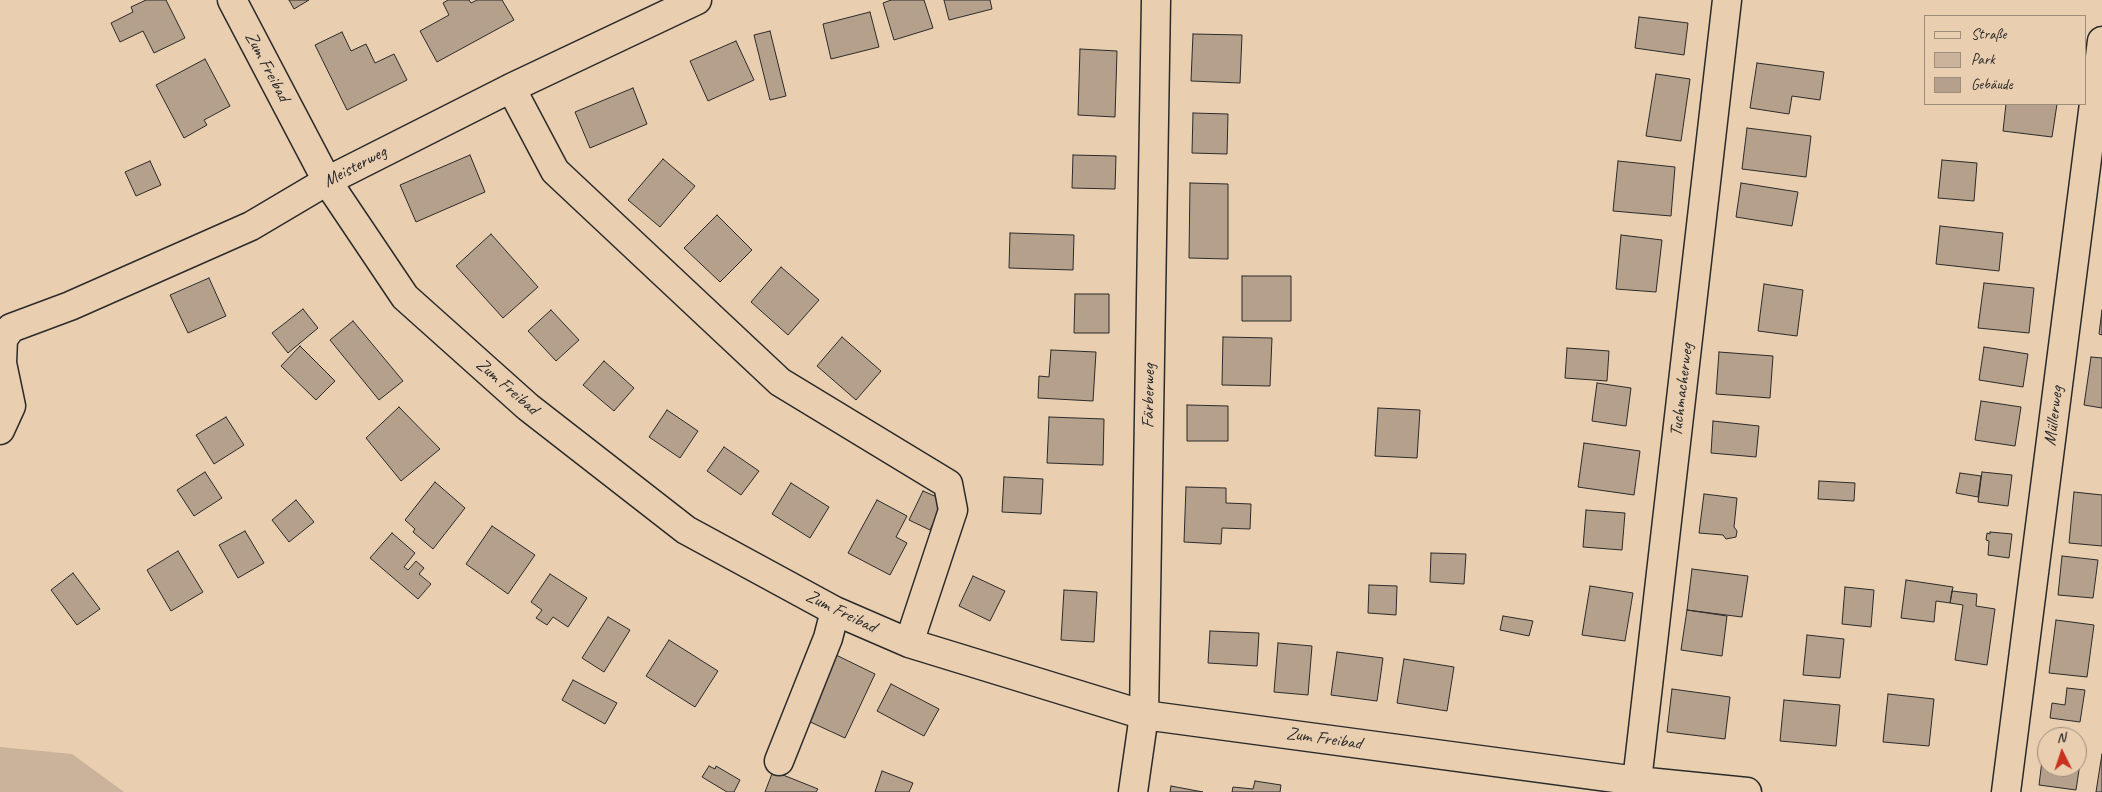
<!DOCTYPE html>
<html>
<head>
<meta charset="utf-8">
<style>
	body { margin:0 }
	#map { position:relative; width:2102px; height:792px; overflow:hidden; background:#e9ceb0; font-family:Caveat,sans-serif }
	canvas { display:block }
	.legend { position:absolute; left:1924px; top:15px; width:162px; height:90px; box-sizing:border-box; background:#e9ceb0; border:1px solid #9d8d7b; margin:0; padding:6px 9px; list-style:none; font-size:15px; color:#2b2b2b }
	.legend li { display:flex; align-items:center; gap:10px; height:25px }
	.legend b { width:25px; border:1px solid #9d8d7b }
	.north { position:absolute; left:2037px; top:727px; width:50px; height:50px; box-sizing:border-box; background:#e9ceb0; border:1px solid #9d8d7b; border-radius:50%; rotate:356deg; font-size:14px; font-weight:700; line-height:20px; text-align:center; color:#2b2b2b }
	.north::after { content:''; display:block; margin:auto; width:18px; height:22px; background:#c8321e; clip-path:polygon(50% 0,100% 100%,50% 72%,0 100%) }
</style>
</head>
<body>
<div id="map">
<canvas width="2102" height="792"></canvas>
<ul class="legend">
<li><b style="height:6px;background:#e9ceb0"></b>Straße</li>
<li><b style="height:14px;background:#cab39a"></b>Park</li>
<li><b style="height:14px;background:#b4a08b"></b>Gebäude</li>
</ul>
<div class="north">N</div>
</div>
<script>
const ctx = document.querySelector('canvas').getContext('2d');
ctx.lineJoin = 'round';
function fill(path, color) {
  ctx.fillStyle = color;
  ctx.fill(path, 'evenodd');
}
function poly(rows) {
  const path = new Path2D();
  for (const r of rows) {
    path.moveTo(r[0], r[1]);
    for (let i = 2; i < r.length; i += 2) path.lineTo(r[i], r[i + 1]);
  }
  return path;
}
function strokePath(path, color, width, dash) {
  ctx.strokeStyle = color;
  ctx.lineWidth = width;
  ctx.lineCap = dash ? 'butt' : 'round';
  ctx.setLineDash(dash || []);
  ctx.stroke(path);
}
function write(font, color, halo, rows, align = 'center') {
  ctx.font = font + ' Caveat,sans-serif';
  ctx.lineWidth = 4;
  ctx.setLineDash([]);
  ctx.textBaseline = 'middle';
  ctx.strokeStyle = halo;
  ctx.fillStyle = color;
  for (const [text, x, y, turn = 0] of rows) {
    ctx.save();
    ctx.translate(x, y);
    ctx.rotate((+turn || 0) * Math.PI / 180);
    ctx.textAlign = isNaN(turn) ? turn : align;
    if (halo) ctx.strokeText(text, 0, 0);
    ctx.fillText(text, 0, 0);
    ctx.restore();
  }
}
fill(poly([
	[0,747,72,754,124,792,0,792]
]), '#cab39a');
const building = poly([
	[146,0,166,0,185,38,154,53,143,31,120,42,111,23,133,12,131,7,146,0],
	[289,0,309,0,294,9,289,0],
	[448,0,469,0,471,3,477,0,502,0,514,20,437,62,420,31,449,15,443,3,448,0],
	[891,0,924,0,933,28,894,40,883,3,891,0],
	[944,0,990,0,992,9,949,20,944,0],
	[870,12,879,47,831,59,823,24,870,12],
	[1639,17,1688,23,1684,55,1635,48,1639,17],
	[770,31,786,96,770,100,754,35,770,31],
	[342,32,351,51,366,44,375,63,394,54,407,80,347,110,315,45,342,32],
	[1193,34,1242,35,1240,83,1191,81,1193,34],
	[736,41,754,80,708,101,690,61,736,41],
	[1080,49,1117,51,1115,117,1078,115,1080,49],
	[205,59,230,106,204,120,207,125,184,138,156,85,205,59],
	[1757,63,1824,72,1820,100,1792,96,1789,114,1750,108,1757,63],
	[1656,74,1690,79,1681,141,1646,136,1656,74],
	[633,88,647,124,590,148,575,112,633,88],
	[2006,104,2057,104,2052,137,2003,131,2006,104],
	[1193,113,1228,114,1227,154,1192,153,1193,113],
	[1747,128,1811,136,1806,177,1742,169,1747,128],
	[470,155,485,192,416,222,400,185,470,155],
	[1073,155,1116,156,1115,189,1072,188,1073,155],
	[663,159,695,186,660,227,628,200,663,159],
	[1942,160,1977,163,1974,201,1938,198,1942,160],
	[150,161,161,185,136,196,125,172,150,161],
	[1618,161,1675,167,1671,216,1613,211,1618,161],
	[1190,183,1228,184,1228,259,1189,258,1190,183],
	[1741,183,1798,192,1792,226,1736,217,1741,183],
	[717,215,752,250,720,282,684,248,717,215],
	[1940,226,2003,233,1999,271,1936,264,1940,226],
	[1010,233,1074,235,1073,270,1009,268,1010,233],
	[491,234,538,287,503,318,456,266,491,234],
	[1621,235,1662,240,1656,292,1616,289,1621,235],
	[781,267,819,300,788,335,751,302,781,267],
	[1242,276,1291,276,1291,321,1242,321,1242,276],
	[209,278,226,316,188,333,170,295,209,278],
	[1984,283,2034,288,2029,333,1978,328,1984,283],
	[1764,284,1803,290,1797,336,1758,331,1764,284],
	[1075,294,1109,294,1109,333,1074,333,1075,294],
	[303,309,318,328,288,353,272,333,303,309],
	[551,310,579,340,556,361,528,331,551,310],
	[2102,310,2102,335,2099,334,2102,310],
	[353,321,403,381,379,400,330,340,353,321],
	[842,337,881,371,856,400,817,366,842,337],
	[1223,337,1272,338,1270,386,1222,385,1223,337],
	[300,346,335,381,316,400,281,366,300,346],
	[1984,347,2028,354,2023,387,1979,380,1984,347],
	[1567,348,1609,351,1607,381,1565,378,1567,348],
	[1051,350,1096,352,1093,401,1038,398,1039,376,1049,377,1051,350],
	[1719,352,1773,356,1770,398,1716,394,1719,352],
	[2091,357,2102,358,2102,408,2084,405,2091,357],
	[604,361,634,388,614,411,583,385,604,361],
	[1597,383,1631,388,1626,426,1592,421,1597,383],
	[1981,401,2021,407,2015,446,1975,440,1981,401],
	[1187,405,1228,406,1228,441,1187,441,1187,405],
	[399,407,440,449,401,481,366,438,399,407],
	[1378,408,1420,410,1417,458,1375,456,1378,408],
	[667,410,698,431,680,458,649,437,667,410],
	[226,417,244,445,214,464,196,435,226,417],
	[1049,417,1104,419,1103,465,1047,463,1049,417],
	[1713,421,1759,426,1756,457,1711,453,1713,421],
	[1584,443,1640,451,1634,495,1578,487,1584,443],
	[724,447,759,471,741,495,707,471,724,447],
	[205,472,222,498,194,516,177,490,205,472],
	[1982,472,2012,475,2008,506,1978,502,1982,472],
	[1960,473,1981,476,1978,497,1956,493,1960,473],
	[1004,477,1043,479,1041,514,1002,512,1004,477],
	[1819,481,1855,483,1854,501,1818,499,1819,481],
	[435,482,465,508,433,549,413,532,415,529,405,520,435,482],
	[791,483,829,507,810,538,772,514,791,483],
	[1186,487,1226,488,1226,503,1251,504,1250,529,1222,528,1221,544,1184,542,1186,487],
	[923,491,944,500,930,530,909,520,923,491],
	[2074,492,2102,495,2102,546,2069,543,2074,492],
	[1704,494,1737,498,1734,527,1737,531,1736,537,1726,539,1723,535,1699,533,1704,494],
	[296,500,314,522,289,542,272,520,296,500],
	[877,500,907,516,896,537,907,543,890,575,848,553,877,500],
	[1586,510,1625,513,1622,550,1583,547,1586,510],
	[492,526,535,555,508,594,466,564,492,526],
	[245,531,264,563,238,578,219,545,245,531],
	[1990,532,2012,534,2009,558,1988,555,1989,541,1986,540,1987,533,1990,534,1990,532],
	[392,533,415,553,404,567,408,570,416,561,424,568,419,574,431,584,418,599,370,558,392,533],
	[178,551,203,592,171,611,147,570,178,551],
	[1431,553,1466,554,1464,584,1430,582,1431,553],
	[2062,556,2098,560,2093,598,2058,595,2062,556],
	[1692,569,1748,576,1742,617,1687,610,1692,569],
	[73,573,100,609,77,625,51,590,73,573],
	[550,574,587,598,568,627,553,617,547,625,536,618,542,610,531,602,550,574],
	[973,576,1005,591,990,621,959,606,973,576],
	[1906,580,1953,587,1950,603,1936,601,1934,622,1901,618,1906,580],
	[1369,585,1397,586,1396,615,1368,613,1369,585],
	[1590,586,1633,593,1625,641,1582,635,1590,586],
	[1845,587,1874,590,1871,627,1842,624,1845,587],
	[1064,590,1097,592,1094,642,1061,640,1064,590],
	[1952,591,1977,594,1976,606,1995,609,1987,665,1955,660,1963,605,1950,603,1952,591],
	[1687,610,1727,616,1722,656,1681,650,1687,610],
	[1503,616,1533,621,1529,636,1500,630,1503,616],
	[608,617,630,630,604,672,582,658,608,617],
	[2056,620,2094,625,2087,677,2049,673,2056,620],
	[1210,631,1259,633,1257,666,1208,663,1210,631],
	[1807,635,1844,639,1840,678,1803,675,1807,635],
	[669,640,718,671,695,707,646,676,669,640],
	[1278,643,1312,646,1308,695,1274,692,1278,643],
	[1337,652,1383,658,1377,701,1331,695,1337,652],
	[836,655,875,674,845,738,806,720,836,655],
	[1404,659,1454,667,1447,711,1397,703,1404,659],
	[573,680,617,703,605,724,562,700,573,680],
	[891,684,939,709,924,736,877,711,891,684],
	[2067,688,2085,690,2080,722,2050,718,2052,703,2065,705,2067,688],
	[1672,689,1730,697,1725,739,1667,732,1672,689],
	[1888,694,1934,699,1929,746,1883,742,1888,694],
	[1784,700,1840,705,1836,746,1780,741,1784,700],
	[2045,737,2047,767,2077,767,2077,742,2083,743,2076,790,2039,785,2045,737],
	[2102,754,2102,792,2096,792,2102,754],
	[709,766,715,769,716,766,740,780,734,792,727,792,702,777,709,766],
	[773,771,818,789,816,792,765,792,773,771],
	[882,771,913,783,909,792,875,792,882,771],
	[1255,781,1281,785,1280,792,1232,792,1233,787,1253,789,1255,781],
	[1171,786,1203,792,1170,792,1171,786]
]);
fill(building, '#b4a08b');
strokePath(building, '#2b2b2b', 1);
const minor = poly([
	[232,0,327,181,405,297,528,407,686,530,835,611,909,643,1144,715,1637,781,1747,792],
	[511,88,555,171,780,382,948,484,953,510,909,643],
	[0,430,11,406,2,363,3,339,11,328,70,306,251,226,327,181,511,88,697,0],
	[779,761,828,638,835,611],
	[1637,781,1727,0],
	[1133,792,1144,715,1156,0],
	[2006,792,2102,41]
]);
strokePath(minor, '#2b2b2b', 31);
strokePath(minor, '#e9ceb0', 28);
write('18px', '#2b2b2b', '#e9ceb0', [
	["Zum Freibad",267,67,62],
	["Meisterweg",355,167,-28],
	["Zum Freibad",507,387,41],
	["Tuchmacherweg",1682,390,-83],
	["Färberweg",1149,396,-89],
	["Müllerweg",2054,416,-83],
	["Zum Freibad",841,612,26],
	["Zum Freibad",1324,739,8]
]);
</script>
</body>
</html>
